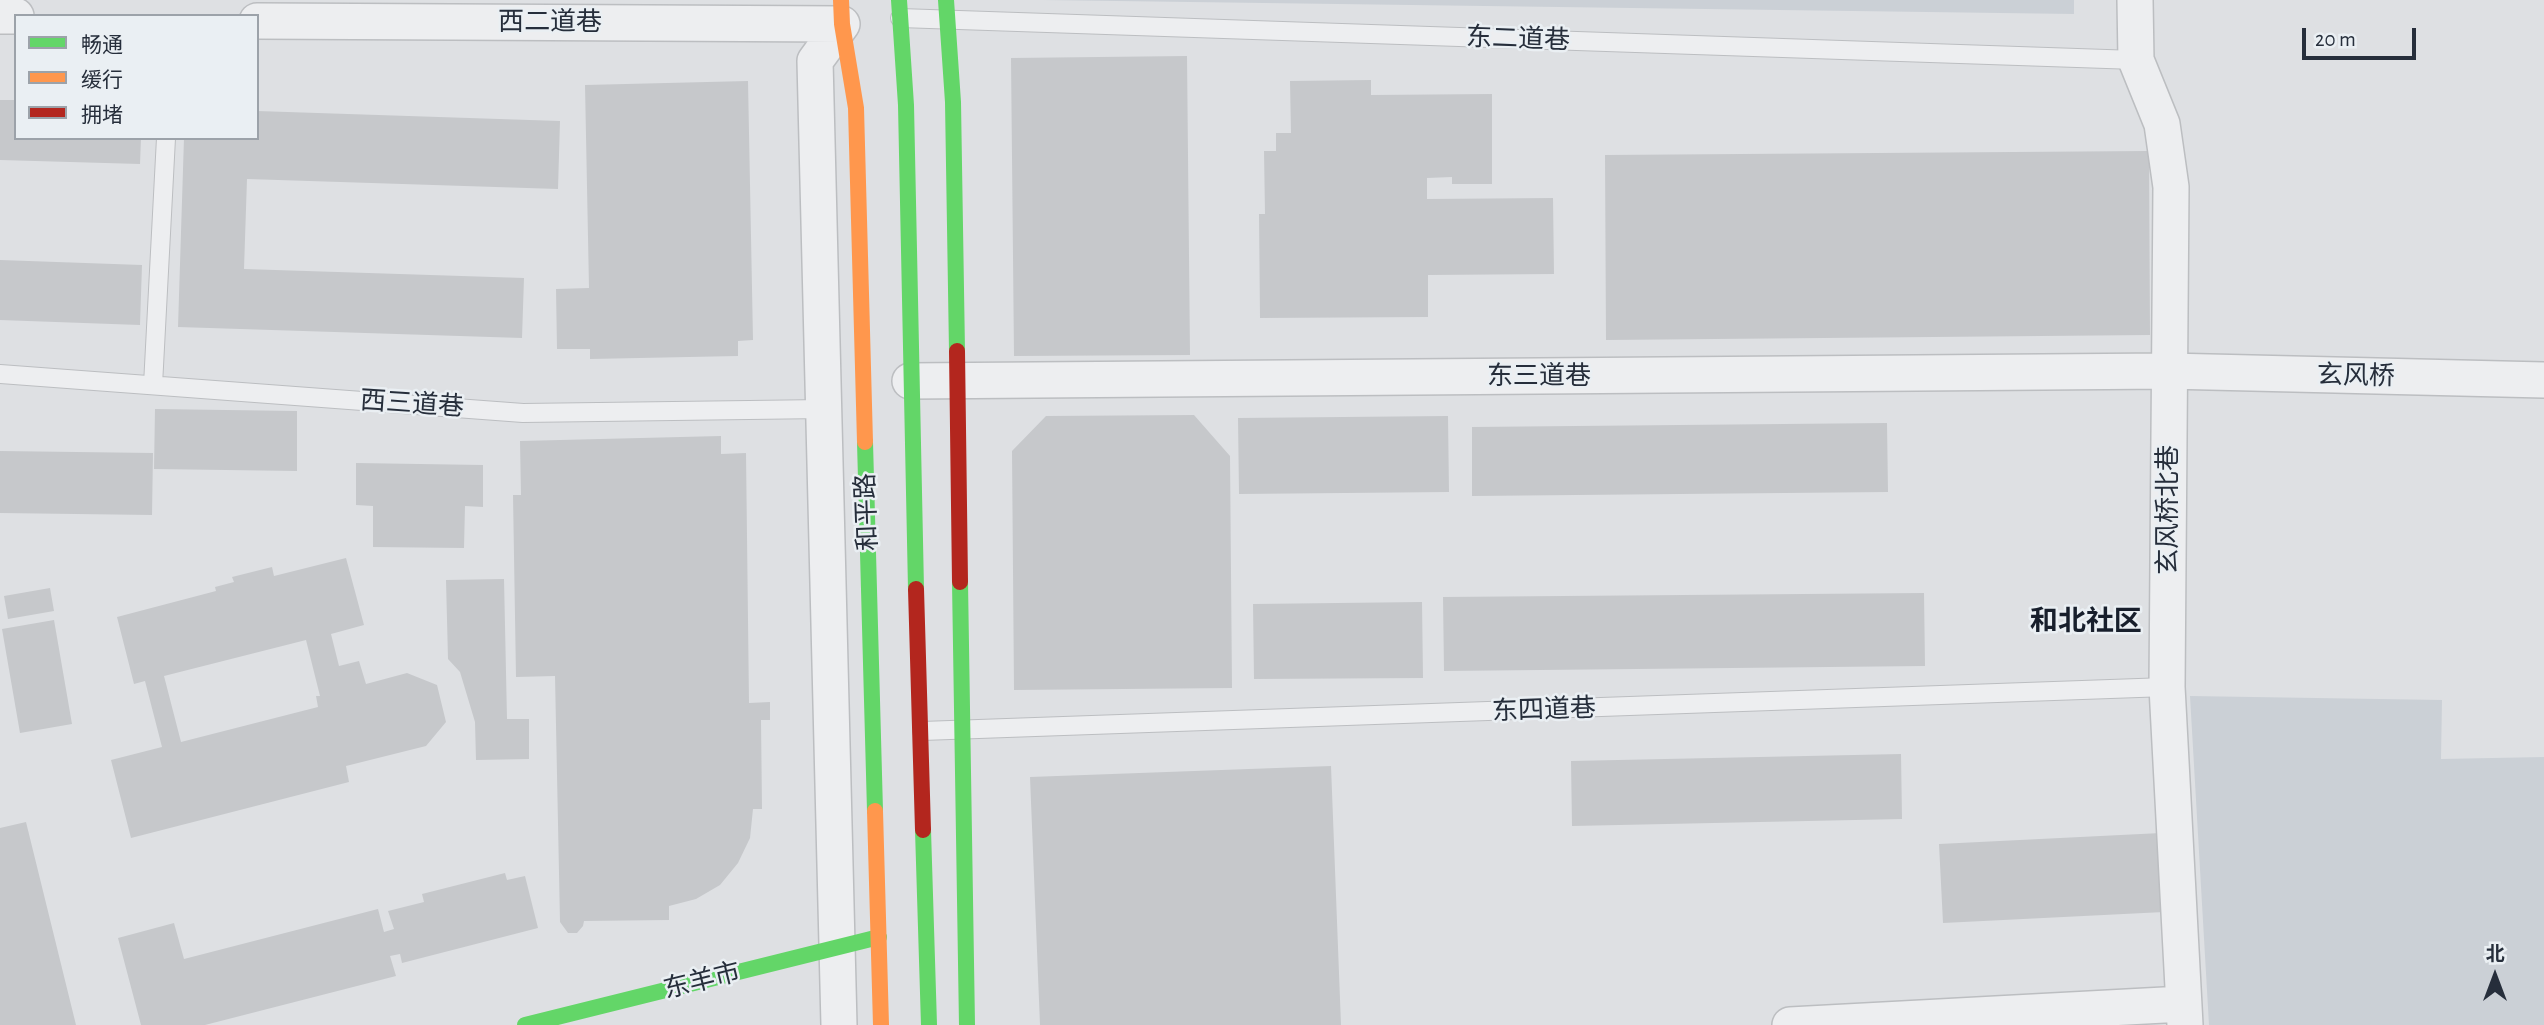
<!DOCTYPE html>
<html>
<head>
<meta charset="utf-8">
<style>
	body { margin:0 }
	#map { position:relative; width:2544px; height:1025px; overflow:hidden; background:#dee0e3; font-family:"Alegreya Sans","Noto Sans SC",sans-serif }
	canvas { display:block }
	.legend { position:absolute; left:14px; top:14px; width:245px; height:126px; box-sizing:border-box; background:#eaeff3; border:2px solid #9ca2a9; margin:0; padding:9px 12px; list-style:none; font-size:21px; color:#262e3b }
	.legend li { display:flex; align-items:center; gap:14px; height:35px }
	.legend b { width:35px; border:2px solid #9ca2a9 }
	.north { position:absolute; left:2460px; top:941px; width:70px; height:70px; -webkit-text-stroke:5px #eaeff3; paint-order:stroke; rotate:0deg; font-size:19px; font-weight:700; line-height:28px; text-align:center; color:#262e3b }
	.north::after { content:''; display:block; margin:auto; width:24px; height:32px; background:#262e3b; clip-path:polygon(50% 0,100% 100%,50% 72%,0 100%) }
	.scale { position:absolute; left:2302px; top:28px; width:114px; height:32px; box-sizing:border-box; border:4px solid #262e3b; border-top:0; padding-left:9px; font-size:21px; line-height:24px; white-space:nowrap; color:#262e3b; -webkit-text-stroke:5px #eaeff3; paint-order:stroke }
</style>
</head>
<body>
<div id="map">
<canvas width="2544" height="1025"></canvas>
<ul class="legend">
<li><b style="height:9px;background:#63d668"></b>畅通</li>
<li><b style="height:9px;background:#ff974d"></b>缓行</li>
<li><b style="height:9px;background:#b3261e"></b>拥堵</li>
</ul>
<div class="north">北</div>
<div class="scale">20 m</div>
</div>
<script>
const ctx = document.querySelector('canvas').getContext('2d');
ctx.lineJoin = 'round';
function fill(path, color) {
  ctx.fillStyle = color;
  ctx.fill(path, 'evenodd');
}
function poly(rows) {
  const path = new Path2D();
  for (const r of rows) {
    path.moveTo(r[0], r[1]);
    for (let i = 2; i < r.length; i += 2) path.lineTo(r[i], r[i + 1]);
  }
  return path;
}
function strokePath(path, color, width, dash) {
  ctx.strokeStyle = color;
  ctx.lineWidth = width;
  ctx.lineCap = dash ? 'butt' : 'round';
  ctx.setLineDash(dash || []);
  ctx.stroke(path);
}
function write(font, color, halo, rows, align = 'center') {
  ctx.font = font + ' "Alegreya Sans","Noto Sans SC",sans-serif';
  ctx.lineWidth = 5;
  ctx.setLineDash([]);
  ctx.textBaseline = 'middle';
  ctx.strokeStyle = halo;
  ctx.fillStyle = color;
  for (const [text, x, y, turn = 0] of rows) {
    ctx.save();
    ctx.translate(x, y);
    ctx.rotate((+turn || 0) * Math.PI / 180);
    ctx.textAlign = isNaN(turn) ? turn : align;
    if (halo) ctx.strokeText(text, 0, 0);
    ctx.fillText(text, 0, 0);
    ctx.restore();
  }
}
fill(poly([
	[1043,0,2074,0,2074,14],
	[2190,696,2442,700,2441,759,2544,757,2544,1025,2209,1025]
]), '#cbd0d6');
fill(poly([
	[1187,56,1190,355,1014,356,1011,58],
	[1371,80,1371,95,1492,94,1492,184,1452,184,1452,177,1427,178,1427,199,1553,198,1554,274,1428,275,1428,317,1260,318,1259,214,1265,214,1264,151,1276,151,1276,133,1291,133,1290,81],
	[748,81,753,340,738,341,738,356,590,359,590,349,557,349,556,289,589,288,585,85],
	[0,100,16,100,16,138,141,138,140,164,0,160],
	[257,111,560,121,558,189,247,179,244,269,524,278,522,338,178,327,184,138,257,138],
	[2149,151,2150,335,1606,340,1605,155],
	[0,260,142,265,140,325,0,320],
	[155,409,297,411,297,471,154,469],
	[1194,415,1230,456,1232,688,1014,690,1012,451,1046,416],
	[1448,416,1449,492,1239,494,1238,418],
	[1887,423,1888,492,1472,496,1472,427],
	[721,436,721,454,746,453,749,703,770,702,770,720,761,720,762,809,753,809,750,838,738,863,720,885,696,899,669,906,669,920,584,921,583,926,577,933,568,933,560,922,555,676,516,677,513,495,521,495,520,441],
	[0,451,153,453,152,515,0,513],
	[356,463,483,465,483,507,465,506,464,548,373,547,373,506,356,505],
	[346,558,364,625,331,634,339,666,359,661,366,684,407,673,437,685,446,722,426,746,346,766,349,782,131,838,111,760,162,747,145,681,134,684,117,617,216,591,215,587,234,582,232,577,272,567,274,576],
	[306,640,320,696,316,696,318,707,181,742,164,676],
	[504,579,507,719,529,719,529,759,476,760,475,722,460,672,448,659,446,580],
	[50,588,54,611,8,619,4,596],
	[1924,593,1925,666,1444,671,1443,597],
	[1422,602,1423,678,1254,679,1253,604],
	[54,620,72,724,20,733,2,629],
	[1901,754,1902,819,1572,826,1571,761],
	[1331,766,1341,1025,1040,1025,1030,777],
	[26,822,76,1025,0,1025,0,828],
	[2161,833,2164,912,1943,923,1939,844],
	[505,873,507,880,525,876,538,928,402,963,400,954,390,956,396,976,205,1025,141,1025,118,938,174,923,184,959,378,909,384,932,394,929,388,911,424,902,422,894]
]), '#c6c8cb');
const lane = poly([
	[900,18,2136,60],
	[0,374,523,413,824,409],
	[153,385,166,138],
	[922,731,2167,687]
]);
const street = poly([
	[2135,0,2136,60,2162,124,2171,187,2167,687,2185,1025],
	[0,16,16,16],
	[257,21,842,24],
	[910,381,2168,371,2544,380],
	[839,1025,815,61,842,24],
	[1790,1025,2183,1004]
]);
strokePath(lane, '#bcbec1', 20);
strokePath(street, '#bcbec1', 38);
strokePath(lane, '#edeef0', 18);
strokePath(street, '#edeef0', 35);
strokePath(poly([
	[899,0,906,105,916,589],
	[946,0,953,102,957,351],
	[865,442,875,811],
	[960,582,967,1025],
	[923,830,929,1025],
	[525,1025,879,937]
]), '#63d668', 16);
strokePath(poly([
	[841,0,842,24,856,108,865,442],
	[875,811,881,1025]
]), '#ff974d', 16);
strokePath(poly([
	[957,351,960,582],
	[916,589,923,830]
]), '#b3261e', 16);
write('26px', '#262e3b', '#eaeff3', [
	["西二道巷",550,22],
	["东二道巷",1518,39,2],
	["东三道巷",1539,376],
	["玄风桥",2356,376,1],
	["西三道巷",412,404,4],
	["玄风桥北巷",2168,510,-90],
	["和平路",867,512,-92],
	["东四道巷",1544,710,-2],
	["东羊市",702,981,-14]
]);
write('bold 28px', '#181f2c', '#eaeff3', [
	["和北社区",2086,622]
]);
</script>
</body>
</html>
